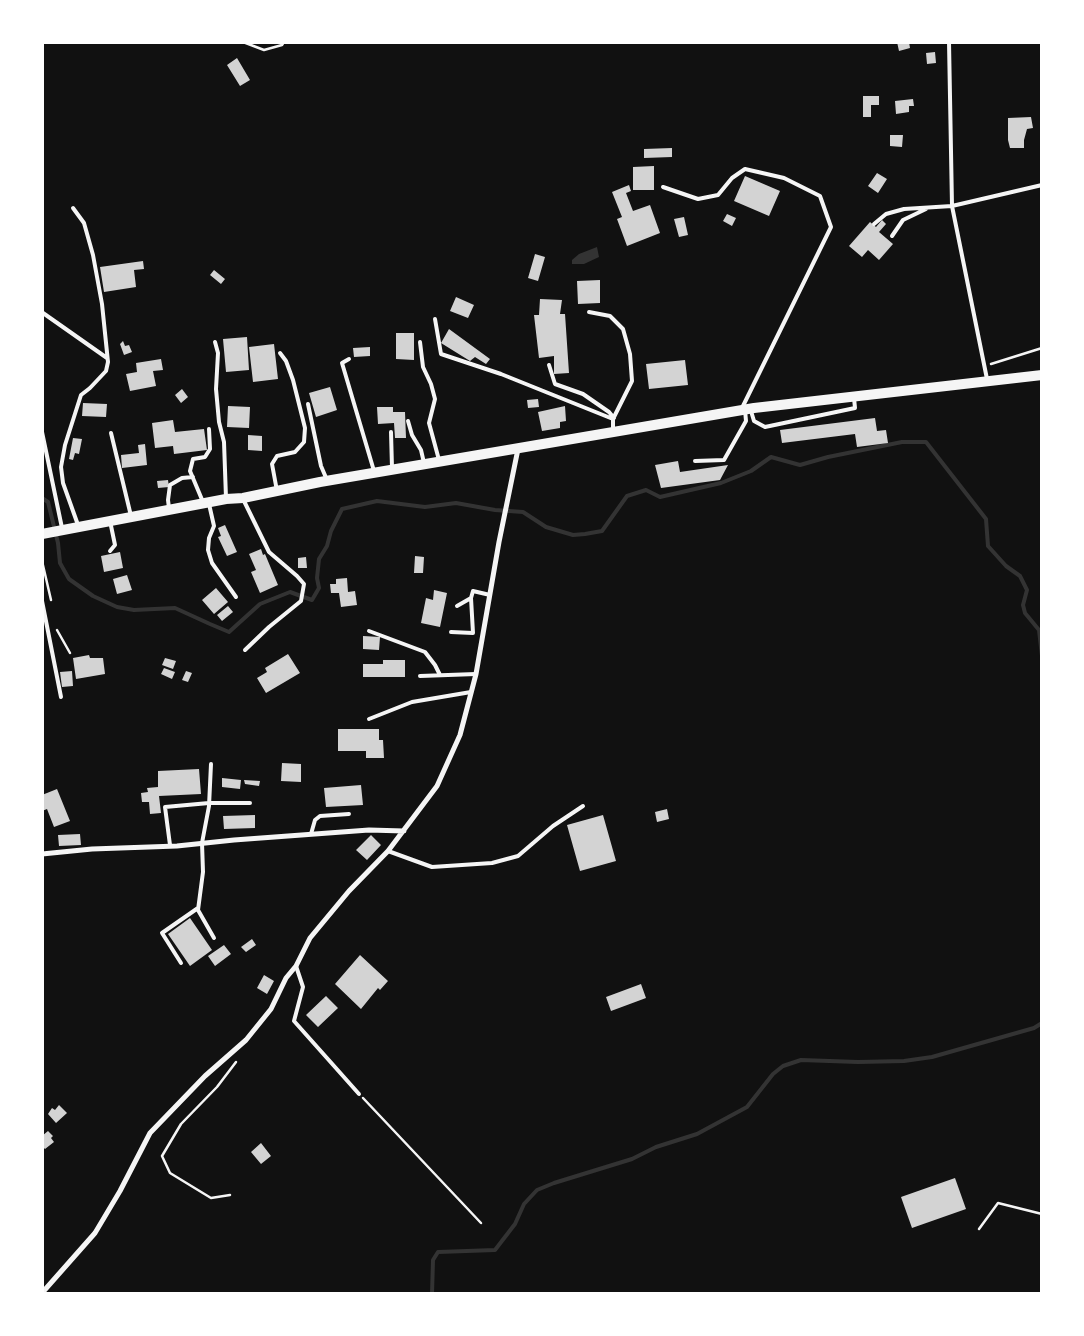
<!DOCTYPE html>
<html>
<head>
<meta charset="utf-8">
<style>
	body { margin:0 }
	#map { position:relative; width:1084px; height:1336px; overflow:hidden; background:#111; font-family:"DejaVu Sans",sans-serif }
	canvas { display:block }
	.frame { position:absolute; inset:0; border:44px solid #fff; pointer-events:none }
</style>
</head>
<body>
<div id="map">
<canvas width="1084" height="1336"></canvas>
<div class="frame"></div>
</div>
<script>
const ctx = document.querySelector('canvas').getContext('2d');
ctx.lineJoin = 'round';
function fill(path, color) {
  ctx.fillStyle = color;
  ctx.fill(path, 'evenodd');
}
function poly(rows) {
  const path = new Path2D();
  for (const r of rows) {
    path.moveTo(r[0], r[1]);
    for (let i = 2; i < r.length; i += 2) path.lineTo(r[i], r[i + 1]);
  }
  return path;
}
function strokePath(path, color, width, dash) {
  ctx.strokeStyle = color;
  ctx.lineWidth = width;
  ctx.lineCap = dash ? 'butt' : 'round';
  ctx.setLineDash(dash || []);
  ctx.stroke(path);
}
fill(poly([
	[597,247,599,257,584,264,572,264,572,260,579,254]
]), '#333');
strokePath(poly([
	[42,498,48,502,58,543,60,563,69,579,93,596,117,607,134,610,175,608,210,624,229,632,260,604,290,592,312,600,319,588,317,578,319,559,327,546,331,531,342,509,377,501,425,507,456,503,495,510,523,512,546,527,573,535,585,534,602,531,627,496,646,490,660,497,721,483,751,471,771,457,800,465,828,457,902,442,926,442,986,519,988,546,1006,566,1020,576,1027,590,1023,605,1025,613,1039,630,1042,656],
	[432,1294,433,1260,438,1252,495,1250,515,1224,524,1204,537,1190,554,1183,632,1159,656,1147,697,1134,747,1107,773,1074,783,1066,801,1060,858,1062,904,1061,932,1057,1034,1028,1042,1023]
]), '#333', 4);
fill(poly([
	[897,42,909,42,910,48,899,51],
	[935,52,936,63,927,64,926,53],
	[237,58,250,80,240,86,227,65],
	[863,96,879,96,879,105,871,105,871,117,863,117],
	[913,99,914,106,909,106,909,112,896,114,895,101],
	[1031,117,1033,128,1027,129,1024,140,1024,148,1010,148,1008,140,1008,118],
	[890,135,903,135,902,147,890,146],
	[672,148,672,157,644,158,644,149],
	[654,166,654,190,633,190,633,167],
	[877,173,887,179,878,193,868,186],
	[745,176,780,191,769,216,734,201],
	[629,185,631,191,626,193,633,211,650,205,660,233,627,246,617,219,622,217,612,192],
	[727,214,736,218,732,226,723,221],
	[684,217,688,235,679,237,674,219],
	[882,220,886,224,879,232,893,244,879,260,868,250,862,257,849,246,870,222,876,227],
	[535,254,545,257,538,281,528,278],
	[143,261,144,269,134,270,136,287,104,292,100,267],
	[214,270,225,279,221,284,210,275],
	[600,280,600,303,578,304,577,281],
	[456,297,474,305,468,318,450,311],
	[540,299,562,300,560,314,565,314,569,373,554,374,554,356,539,358,534,315,539,315],
	[449,329,490,359,486,364,475,357,470,361,441,343],
	[396,333,414,333,414,360,396,359],
	[247,337,249,370,226,372,223,339],
	[123,341,125,346,129,345,132,352,124,355,120,344],
	[274,344,278,379,253,382,249,347],
	[370,347,370,356,354,357,353,348],
	[161,359,163,370,153,371,156,386,130,391,126,374,137,372,136,363],
	[685,360,688,385,649,389,646,364],
	[330,387,337,410,316,417,309,393],
	[182,389,188,397,181,403,175,395],
	[538,399,539,407,528,408,527,400],
	[83,403,107,404,106,417,82,416],
	[228,406,250,407,249,428,227,427],
	[565,406,566,421,560,422,560,428,542,431,538,412],
	[377,407,393,407,393,412,405,412,406,438,395,438,394,423,378,424],
	[875,418,877,431,886,430,888,443,857,447,855,434,782,443,780,430],
	[173,420,175,432,204,429,207,450,174,454,173,446,155,448,152,423],
	[248,435,262,436,262,451,248,450],
	[73,438,82,439,79,454,75,453,73,460,69,459],
	[145,444,147,465,122,468,121,455,139,453,138,445],
	[678,461,680,472,728,465,720,480,661,488,655,465],
	[168,480,169,487,158,488,157,481],
	[225,525,237,552,227,556,218,537,221,536,218,528],
	[261,549,263,555,265,554,278,585,260,593,251,572,256,570,249,554],
	[120,552,123,568,104,572,101,556],
	[415,556,424,557,423,573,414,573],
	[306,557,307,568,298,568,298,558],
	[127,575,132,590,117,594,113,579],
	[347,578,348,592,355,591,357,605,341,607,339,593,331,593,330,584,336,584,336,579],
	[216,588,228,602,214,614,202,600],
	[434,590,447,593,440,627,421,623,426,598,433,600],
	[228,606,233,612,222,621,217,615],
	[363,636,380,637,379,650,363,649],
	[288,654,300,673,266,693,257,678,267,672,265,668],
	[89,655,90,658,103,658,105,674,76,679,73,658],
	[165,658,176,661,173,669,162,665],
	[383,660,405,660,405,677,363,677,363,664,383,664],
	[164,668,175,672,172,679,161,674],
	[72,671,73,686,62,687,60,672],
	[186,671,192,673,188,682,182,680],
	[338,729,379,729,379,740,383,740,384,758,366,758,366,751,338,751],
	[282,763,301,764,301,782,281,781],
	[199,769,201,794,159,796,161,813,150,814,149,802,142,802,141,793,148,792,147,788,158,787,158,771],
	[222,778,241,780,240,789,222,787],
	[244,780,260,781,259,786,245,784],
	[361,785,363,805,326,807,324,788],
	[57,789,70,821,54,827,47,809,42,811,42,795],
	[667,809,669,819,657,822,655,812],
	[255,815,255,828,224,829,223,816],
	[603,815,616,861,580,871,567,825],
	[80,834,81,845,59,846,58,835],
	[371,835,381,845,367,860,356,850],
	[190,918,212,950,190,966,168,934],
	[252,939,256,945,246,952,241,947],
	[224,945,231,954,215,966,208,956],
	[360,955,388,981,380,990,378,988,361,1009,335,984],
	[264,975,274,981,267,994,257,988],
	[641,984,646,998,611,1011,606,997],
	[326,996,338,1008,318,1027,306,1015],
	[59,1105,67,1113,56,1123,48,1114,52,1108,55,1110],
	[48,1131,53,1136,51,1138,54,1142,45,1149,42,1146,42,1136],
	[261,1143,271,1156,261,1164,251,1152],
	[955,1178,966,1209,912,1228,901,1197]
]), '#d3d3d3');
strokePath(poly([
	[243,42,264,50,282,45,284,42],
	[991,364,1042,348],
	[42,561,51,600],
	[57,630,70,653],
	[363,1098,481,1223],
	[230,1195,211,1198,170,1173,162,1156,181,1124,217,1087,236,1062],
	[979,1229,998,1203,1042,1214]
]), '#f5f5f5', 2.5);
strokePath(poly([
	[949,42,952,206,987,379],
	[663,187,698,199,718,195,732,178,745,169,784,178,820,196,831,227,742,408],
	[73,208,84,223,93,255,102,304,108,362,106,371,90,388,81,395,65,445,61,467,63,483,78,525],
	[874,224,886,214,904,209,952,206,1042,185],
	[892,236,903,220,926,209],
	[589,312,610,316,623,329,630,354,632,381,613,419,613,431],
	[43,313,107,358],
	[435,319,441,354,501,374,613,419],
	[215,342,218,353,216,389,219,422,224,442,226,498],
	[420,342,423,367,431,384,435,399,429,423,439,460],
	[349,359,342,363,374,471],
	[549,365,555,384,583,394,609,412,614,418],
	[308,404,321,466,327,480],
	[751,411,754,421,765,427,855,408,854,398],
	[408,421,412,435,421,450,424,463],
	[42,432,62,528],
	[391,432,392,468],
	[111,433,131,516],
	[695,461,724,460,746,421,745,410],
	[277,491,272,464,277,456,295,452,304,442,305,428,293,380,286,361,280,353],
	[243,499,269,552,297,576,304,584,301,601,269,627,245,650],
	[203,502,190,471,193,459,205,457,210,449,209,429],
	[209,504,214,526,209,538,208,550,212,563,236,597],
	[169,508,168,500,170,485,182,478,193,477],
	[110,551,115,545,110,521],
	[42,601,61,697],
	[457,606,471,598,473,591,490,595],
	[369,631,425,652,435,665,440,675],
	[451,632,473,633,471,598],
	[420,676,476,674],
	[369,719,412,702,471,692],
	[211,764,209,806,202,843,203,872,198,910,214,938],
	[311,834,315,820,320,816,349,814],
	[170,845,165,807,209,803,250,803],
	[388,851,432,867,492,863,518,856,553,826,583,806],
	[181,963,162,933,198,908],
	[296,966,303,987,294,1021,359,1094]
]), '#f5f5f5', 4);
strokePath(poly([
	[42,854,92,849,177,846,234,840,369,830,404,831],
	[42,1293,95,1233,120,1191,150,1133,205,1076,246,1040,271,1009,286,978,296,966,310,938,349,891,388,851,437,786,460,735,476,674,499,542,518,449]
]), '#f5f5f5', 5);
strokePath(poly([
	[42,534,226,499,243,498,320,482,754,408,1042,375]
]), '#f5f5f5', 10);
</script>
</body>
</html>
